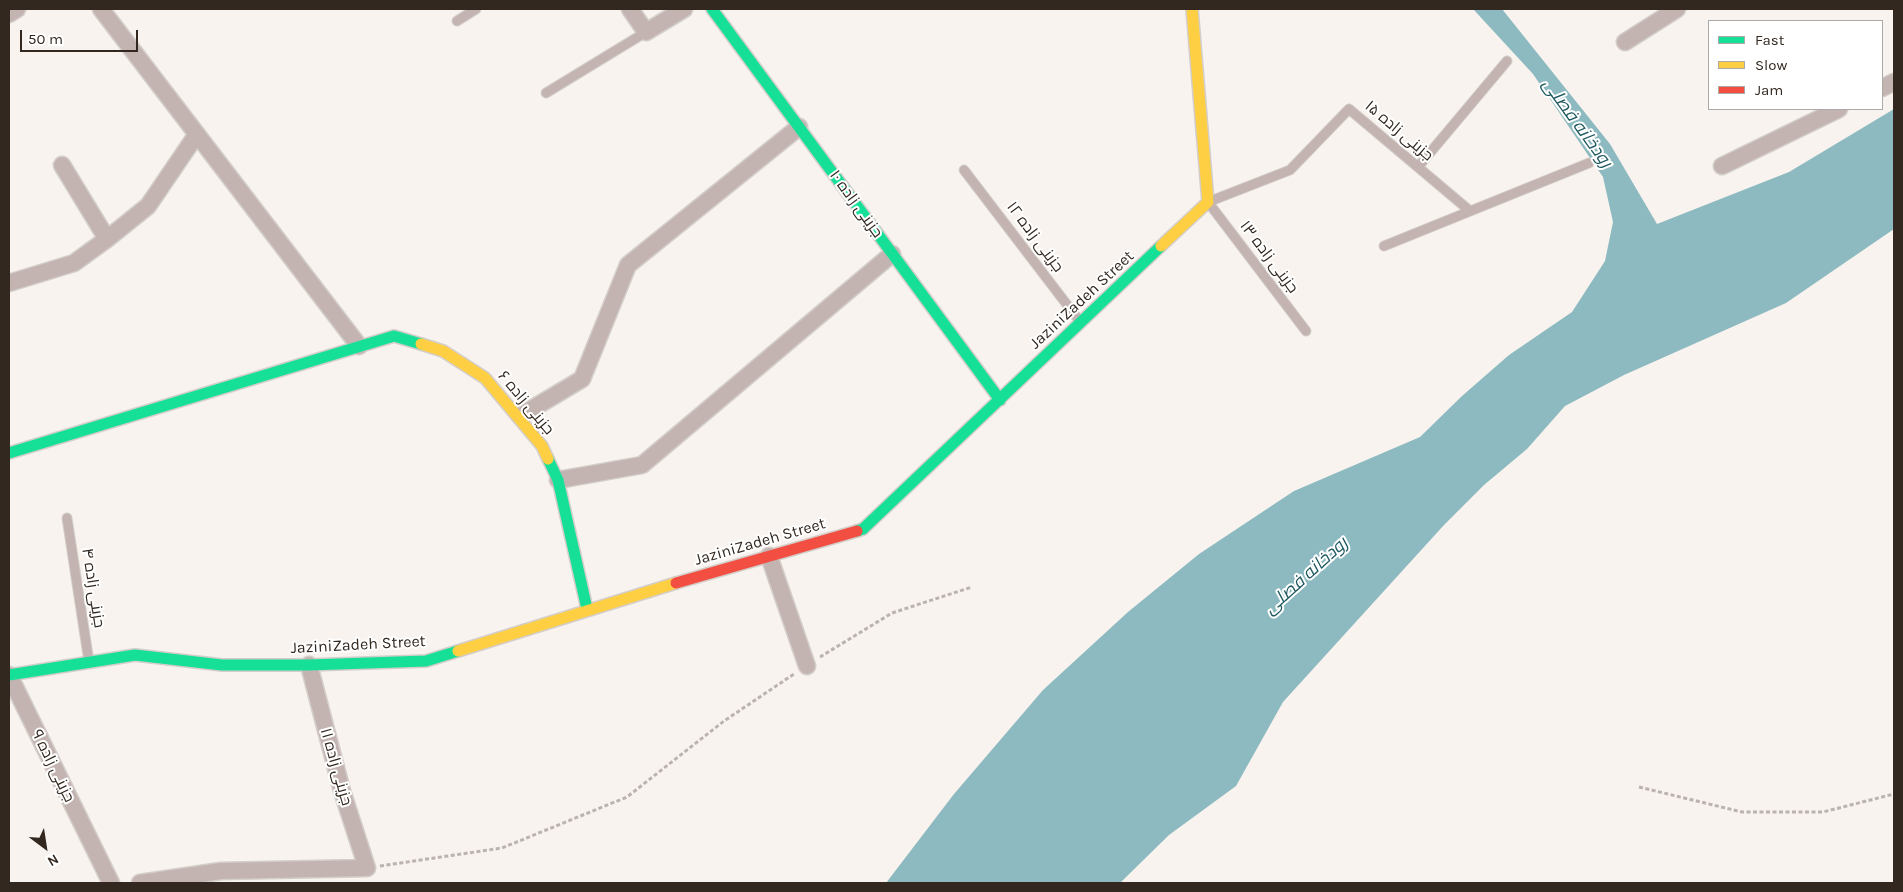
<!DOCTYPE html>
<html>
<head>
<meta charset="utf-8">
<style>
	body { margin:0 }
	#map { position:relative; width:1903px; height:892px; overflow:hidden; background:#f8f3ee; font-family:Karla,sans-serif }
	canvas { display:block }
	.frame { position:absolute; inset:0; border:10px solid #322820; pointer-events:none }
	.legend { position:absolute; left:1708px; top:20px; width:175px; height:90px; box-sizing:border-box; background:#fff; border:1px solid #ada9a6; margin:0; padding:6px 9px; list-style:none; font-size:15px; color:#322820 }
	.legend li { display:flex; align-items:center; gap:10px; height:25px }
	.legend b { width:25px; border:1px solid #ada9a6 }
	.north { position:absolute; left:20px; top:822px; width:50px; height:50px; -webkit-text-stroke:4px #fff; paint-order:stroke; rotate:149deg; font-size:14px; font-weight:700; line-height:20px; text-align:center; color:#322820 }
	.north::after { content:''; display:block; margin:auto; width:18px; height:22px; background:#322820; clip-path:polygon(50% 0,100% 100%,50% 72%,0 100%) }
	.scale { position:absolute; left:20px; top:30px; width:118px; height:22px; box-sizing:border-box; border:2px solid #322820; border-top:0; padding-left:6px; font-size:15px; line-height:18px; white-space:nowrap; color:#322820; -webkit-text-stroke:4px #fff; paint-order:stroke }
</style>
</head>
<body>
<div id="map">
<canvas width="1903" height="892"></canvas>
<div class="frame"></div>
<ul class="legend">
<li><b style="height:6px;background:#16e098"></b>Fast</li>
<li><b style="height:6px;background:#ffcf43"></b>Slow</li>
<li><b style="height:6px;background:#f24e42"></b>Jam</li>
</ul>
<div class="north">N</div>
<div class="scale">50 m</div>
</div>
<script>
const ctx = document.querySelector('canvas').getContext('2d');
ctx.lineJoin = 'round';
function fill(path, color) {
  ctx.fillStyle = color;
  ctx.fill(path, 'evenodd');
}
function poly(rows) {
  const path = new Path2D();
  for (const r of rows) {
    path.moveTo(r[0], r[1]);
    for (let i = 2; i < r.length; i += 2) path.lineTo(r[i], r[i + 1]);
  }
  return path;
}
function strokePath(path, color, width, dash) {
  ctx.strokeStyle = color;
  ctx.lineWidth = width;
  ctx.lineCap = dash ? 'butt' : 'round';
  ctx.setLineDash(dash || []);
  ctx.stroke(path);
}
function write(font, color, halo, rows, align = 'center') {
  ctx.font = font + ' Karla,Cairo,sans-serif';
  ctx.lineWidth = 4;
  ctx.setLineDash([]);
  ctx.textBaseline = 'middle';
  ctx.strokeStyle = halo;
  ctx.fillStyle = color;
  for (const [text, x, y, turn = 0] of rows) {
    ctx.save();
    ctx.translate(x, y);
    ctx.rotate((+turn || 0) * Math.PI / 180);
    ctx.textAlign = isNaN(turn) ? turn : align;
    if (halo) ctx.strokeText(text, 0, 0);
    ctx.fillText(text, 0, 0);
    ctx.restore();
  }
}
fill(poly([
	[1473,9,1502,9,1610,144,1657,224,1789,172,1894,109,1894,229,1786,303,1624,375,1565,406,1527,449,1484,485,1444,525,1283,702,1236,786,1169,835,1120,883,886,883,954,794,1043,690,1128,612,1199,554,1294,491,1420,437,1462,396,1509,355,1572,312,1605,261,1613,222,1603,177,1533,74]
]), '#8dbac0');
const lane = poly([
	[457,21,476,9],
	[546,93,646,32],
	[1418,167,1507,61],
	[964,170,1081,323],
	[1384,246,1589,163],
	[1306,331,1208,202,1290,170,1349,109,1470,211],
	[67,518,89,662]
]);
const street = poly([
	[101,9,359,346],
	[630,9,646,32,684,9],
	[9,14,17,9],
	[1625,42,1677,9],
	[1882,88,1894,82],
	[62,165,107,239],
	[1722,166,1839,109],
	[9,283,74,263,107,239,148,206,197,134],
	[520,416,582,379,628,265,799,127],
	[558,480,642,465,892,254],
	[769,556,807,666],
	[9,675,111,883],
	[140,883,221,871,367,868,342,791,309,665]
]);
const fast = poly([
	[712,9,1000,400],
	[9,453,394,336,421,344],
	[548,459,558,480,587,609],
	[857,531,863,529,1161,246],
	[9,675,135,655,222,665,309,665,426,661,458,651]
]);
const slow = poly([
	[1161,246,1208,202,1192,9],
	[421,344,443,351,485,378,542,446,548,459],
	[458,651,676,583]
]);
const jam = poly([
	[676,583,857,531]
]);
strokePath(lane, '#d4ceca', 11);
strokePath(street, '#d4ceca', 19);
strokePath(fast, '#d4ceca', 14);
strokePath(slow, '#d4ceca', 14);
strokePath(jam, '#d4ceca', 14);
strokePath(poly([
	[820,657,892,613,972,587],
	[1639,787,1742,812,1823,812,1894,794],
	[380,866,502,848,627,797,724,721,794,674]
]), '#bcb2ae', 3, [4, 2.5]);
strokePath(lane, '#c3b4b2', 9);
strokePath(street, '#c3b4b2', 16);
strokePath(fast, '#16e098', 11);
strokePath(slow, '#ffcf43', 11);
strokePath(jam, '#f24e42', 11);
write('16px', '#322820', '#fff', [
	["جزینی زاده ۱۵",1399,131,40],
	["جزینی زاده ۱۰",856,204,54],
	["جزینی زاده ۱۲",1035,237,53],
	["جزینی زاده ۱۳",1269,257,53],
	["JaziniZadeh Street",1082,300,-43],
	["جزینی زاده ۶",526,403,50],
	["JaziniZadeh Street",760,542,-16],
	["جزینی زاده ۴",93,588,81],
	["JaziniZadeh Street",358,645,-3],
	["جزینی زاده ۹",53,766,64],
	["جزینی زاده ۱۱",336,767,74]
]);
write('italic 18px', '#1e5860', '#fff', [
	["رودخانه فصلی",1577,123,54],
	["رودخانه فصلی",1306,576,-42]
]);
</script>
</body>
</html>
